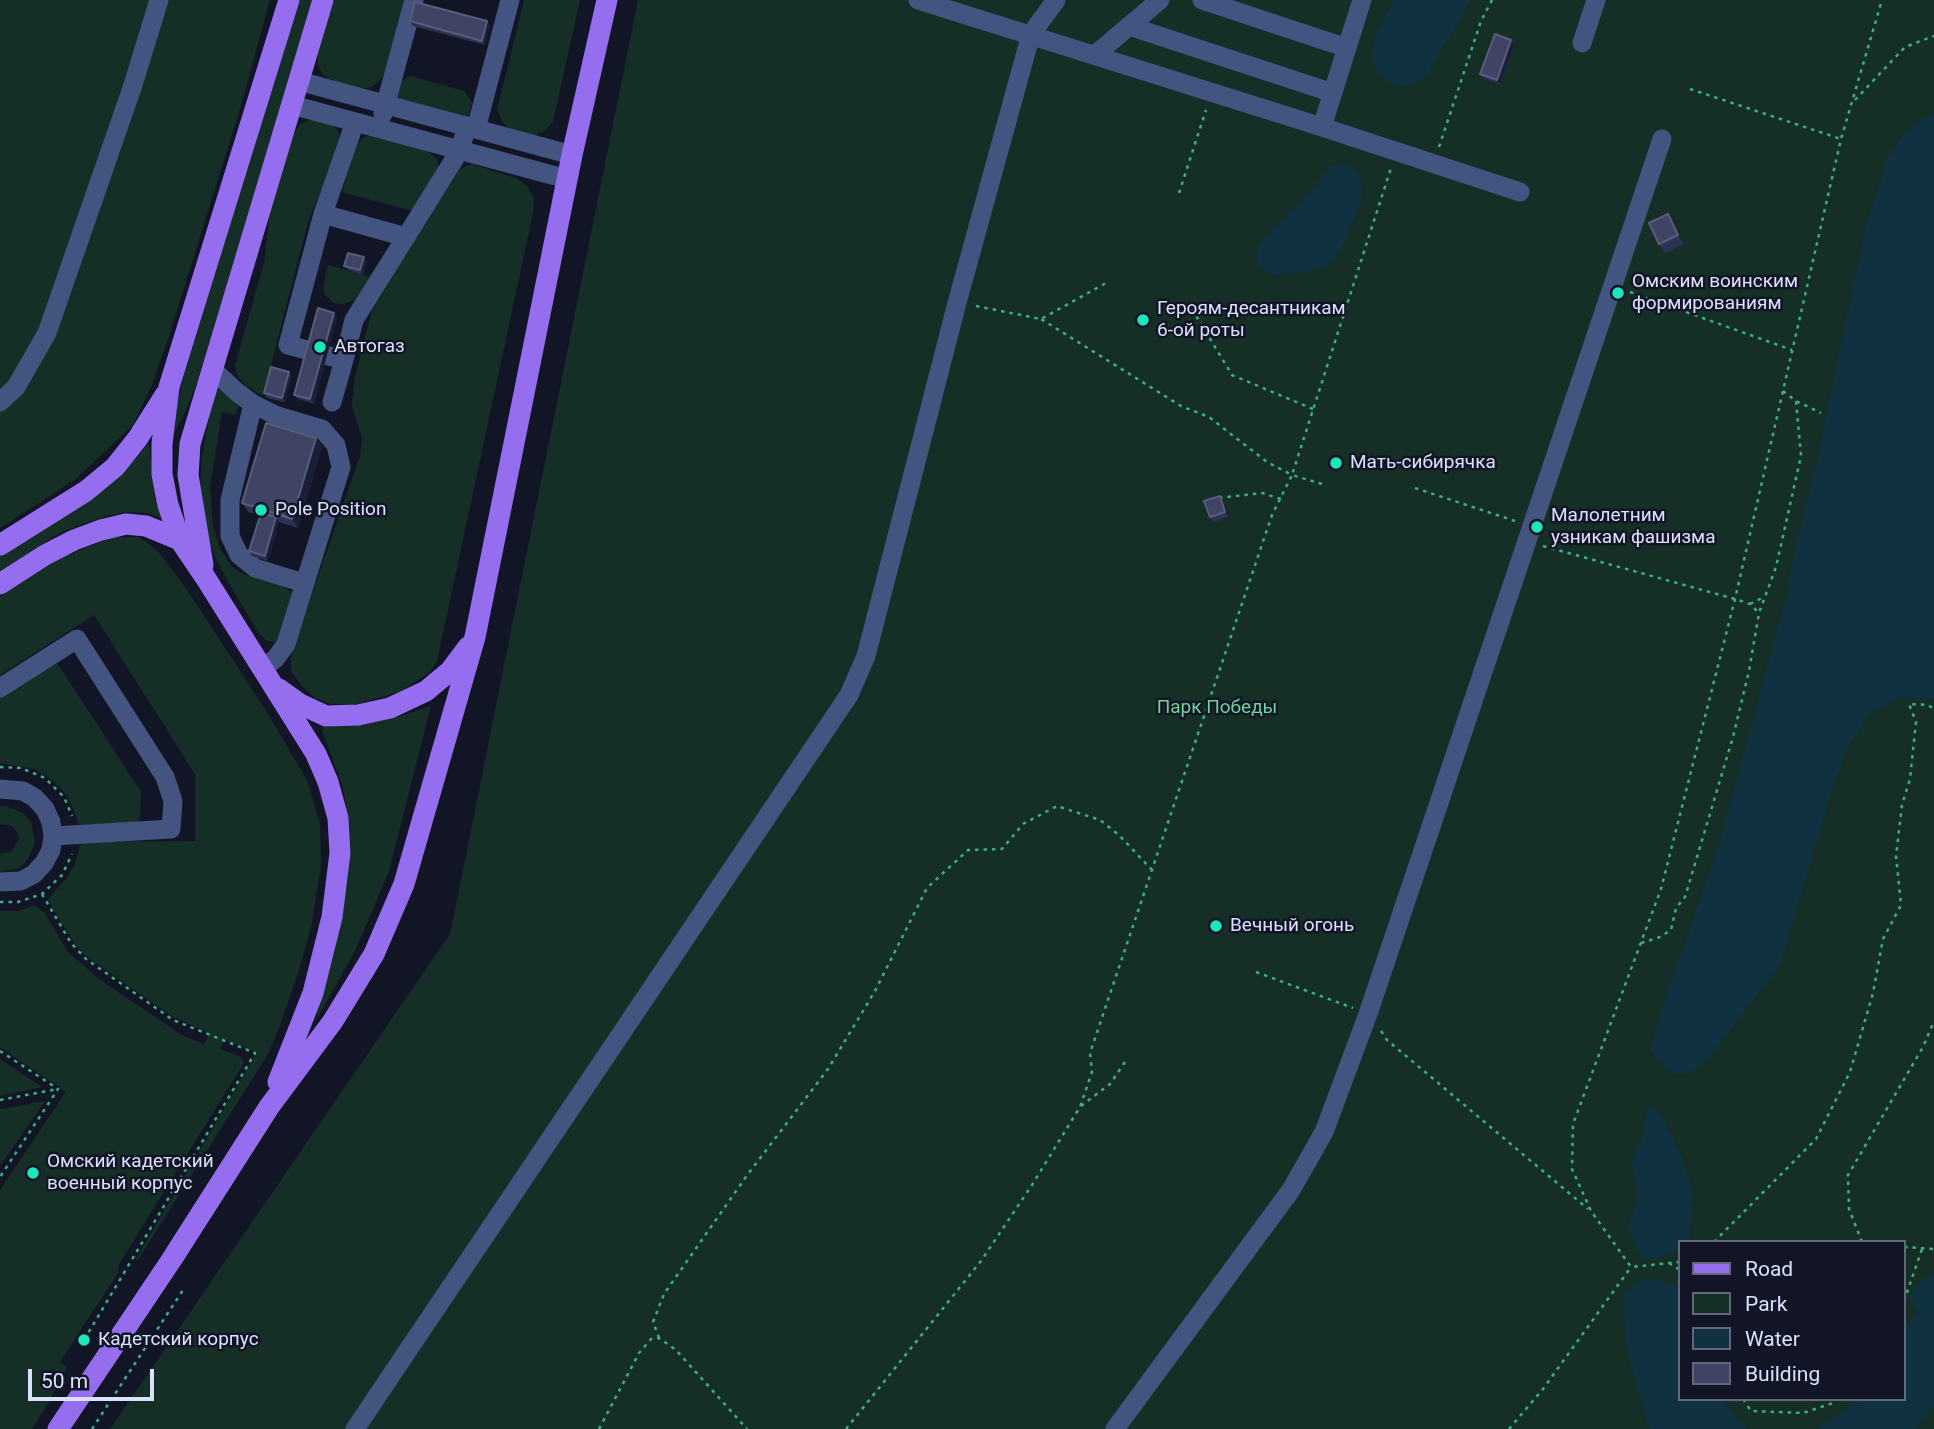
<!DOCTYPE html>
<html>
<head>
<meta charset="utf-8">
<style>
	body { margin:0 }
	#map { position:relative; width:1934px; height:1429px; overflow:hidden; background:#121526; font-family:Roboto,sans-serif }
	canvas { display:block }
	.legend { position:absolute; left:1678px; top:1240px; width:228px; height:161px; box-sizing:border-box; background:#121526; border:2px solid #62677b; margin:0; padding:9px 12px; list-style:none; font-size:21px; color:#dbe1fb }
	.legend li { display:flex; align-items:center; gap:14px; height:35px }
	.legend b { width:35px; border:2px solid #62677b }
	.scale { position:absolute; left:28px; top:1369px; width:126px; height:32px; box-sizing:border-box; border:4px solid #dbe1fb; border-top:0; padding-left:9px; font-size:21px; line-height:24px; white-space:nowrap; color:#dbe1fb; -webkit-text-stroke:5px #121526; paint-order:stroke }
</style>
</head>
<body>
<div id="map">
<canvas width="1934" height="1429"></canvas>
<ul class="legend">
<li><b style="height:9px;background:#956eef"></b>Road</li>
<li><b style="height:19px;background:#162f26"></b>Park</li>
<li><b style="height:19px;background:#103140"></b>Water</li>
<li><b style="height:19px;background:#404464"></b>Building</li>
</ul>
<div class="scale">50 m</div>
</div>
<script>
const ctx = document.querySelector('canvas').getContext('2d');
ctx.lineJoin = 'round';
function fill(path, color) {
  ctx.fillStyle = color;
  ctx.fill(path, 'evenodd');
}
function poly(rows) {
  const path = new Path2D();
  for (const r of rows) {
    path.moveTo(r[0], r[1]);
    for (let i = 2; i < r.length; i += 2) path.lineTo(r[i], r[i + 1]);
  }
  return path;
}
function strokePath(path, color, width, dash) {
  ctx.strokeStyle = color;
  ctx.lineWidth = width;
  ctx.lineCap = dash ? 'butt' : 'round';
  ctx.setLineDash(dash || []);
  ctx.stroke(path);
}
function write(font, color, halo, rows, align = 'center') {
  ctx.font = font + ' Roboto,sans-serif';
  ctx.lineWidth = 5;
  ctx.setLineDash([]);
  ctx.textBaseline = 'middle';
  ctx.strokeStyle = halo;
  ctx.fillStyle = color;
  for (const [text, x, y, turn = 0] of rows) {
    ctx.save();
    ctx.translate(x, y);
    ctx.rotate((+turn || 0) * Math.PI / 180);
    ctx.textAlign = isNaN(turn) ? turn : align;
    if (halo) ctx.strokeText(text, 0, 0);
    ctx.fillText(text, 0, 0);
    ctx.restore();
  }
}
fill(poly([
	[0,0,270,0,240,109,169,336,152,385,133,425,76,479,0,528],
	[300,0,314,0,198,379,187,408,175,432,177,405,184,375],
	[334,0,405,0,386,71,380,80,371,87,360,89,333,82,322,73,318,65,318,53],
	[524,0,580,0,553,122,546,130,535,135,513,132,503,123,497,110],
	[638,0,1934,0,1934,1429,110,1429,450,934],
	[1680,1242,1904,1242,1904,1399,1680,1399],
	[410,76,464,91,472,103,468,117,394,97,397,83],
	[312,119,333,124,339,133,340,144,308,222,263,396,246,386,237,375,235,365,264,263,270,211,293,136,300,124],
	[375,135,425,149,438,160,438,169,417,212,342,192,354,151,359,142,365,137],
	[471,164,516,178,527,186,534,198,533,213,437,661,430,672,399,692,353,705,331,704,315,698,301,685,291,671,291,654,360,456,362,438,352,406,354,381,372,310,460,169],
	[328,265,370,277,363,291,354,300,344,304,334,303,326,296,323,287],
	[221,389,236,398,238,406,236,415,222,412,210,487,213,526,220,548,230,565,243,574,283,586,291,592,293,600,281,637,274,642,266,640,260,635,228,582,213,552,203,522,200,491,202,456,212,401,215,391],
	[149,443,152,475,165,519,146,513,129,512,106,516,61,532,0,572,0,555,123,472],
	[113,537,139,537,158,551,188,591,268,714,307,780,320,823,321,865,312,922,300,967,282,1020,268,1054,138,1260,136,1259,257,1052,225,1040,220,1049,241,1057,244,1063,119,1264,118,1273,60,1362,67,1367,47,1405,32,1429,0,1429,0,1190,66,1092,0,1047,0,911,19,911,34,905,44,912,68,952,99,979,182,1035,204,1044,210,1033,173,1017,83,954,74,943,49,902,49,898,66,879,75,864,80,845,85,842,195,841,195,774,94,615,0,675,0,596,60,558],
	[58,664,141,792,140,818,137,823,83,827,78,823,74,810,65,793,52,780,35,769,0,763,0,697,52,665],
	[431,706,389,871,356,949,314,1024,334,955,351,853,349,817,342,785,321,727,360,724,401,716],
	[4,806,15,809,24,814,31,822,35,842,27,861,19,868,0,872,0,854,11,852,19,839,18,834,12,826,0,824,0,807],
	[0,1059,42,1087,0,1096],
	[45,1101,0,1166,0,1109]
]), '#162f26');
fill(poly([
	[1394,0,1471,0,1426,76,1413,85,1394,85,1379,76,1372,60,1376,34],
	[1934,112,1934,699,1900,698,1869,714,1847,749,1832,790,1780,965,1712,1054,1691,1073,1669,1073,1650,1050,1659,1017,1718,848,1787,594,1793,558,1815,469,1866,225,1888,157,1906,131],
	[1343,164,1356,171,1362,183,1361,201,1343,245,1333,261,1321,268,1293,274,1274,275,1264,271,1257,263,1256,252,1264,238,1312,189,1331,166],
	[1648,1105,1660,1112,1682,1157,1693,1192,1689,1238,1685,1242,1680,1242,1680,1246,1670,1255,1644,1259,1636,1249,1629,1226,1638,1199,1631,1164,1643,1134],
	[1934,1271,1934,1403,1916,1429,1818,1429,1859,1399,1904,1399,1904,1329,1917,1313,1909,1295,1919,1283],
	[1654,1278,1680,1288,1680,1399,1723,1399,1746,1429,1649,1429,1626,1346,1623,1296,1638,1281]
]), '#103140');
strokePath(poly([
	[1690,89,1841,139],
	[1855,100,1905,47,1934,36],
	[1439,147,1481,21,1492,0],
	[1179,193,1206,110],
	[1630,292,1792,350],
	[976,306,1041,319,1106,283],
	[1192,309,1232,375,1313,409],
	[1783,391,1796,401,1821,413],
	[1322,484,1292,475,1391,168],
	[1415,488,1515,521],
	[1219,498,1262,493,1281,499],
	[1543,546,1735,599,1750,604,1759,613],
	[1750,604,1762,598],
	[0,767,21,768,45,778,64,797,72,816],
	[42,894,71,943,86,959,173,1020,255,1053,84,1340],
	[0,902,18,902,42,894,62,875,72,854],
	[1641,943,1660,937,1671,930,1676,908,1685,897,1733,737,1749,671,1759,613,1776,567,1801,456,1796,401],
	[1256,972,1353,1008],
	[1381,1031,1387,1040,1588,1209],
	[0,1051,58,1089,0,1177],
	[0,1100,58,1089],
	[1081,1106,1110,1084,1125,1062],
	[1714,1242,1816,1139,1850,1072,1873,993,1883,939,1901,905,1896,856,1902,805,1910,779,1916,722,1909,704,1928,705,1934,709],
	[1862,1242,1849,1209,1848,1175,1923,1047,1934,1021],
	[1904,1247,1934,1249],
	[1680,1262,1631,1267,1591,1211,1572,1169,1573,1124,1661,889,1735,599,1841,139,1882,0],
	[1669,1263,1680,1270],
	[1904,1301,1922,1249],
	[659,1338,653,1322,664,1294,748,1174,828,1069,875,991,927,888,968,850,1002,849,1023,824,1057,806,1100,820,1119,835,1152,870],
	[1743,1399,1751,1411,1803,1413,1833,1403,1836,1399],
	[92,1429,185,1287],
	[599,1429,639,1353,651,1339,659,1338,676,1350,747,1429],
	[846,1429,981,1261,1032,1185,1080,1107,1092,1072,1090,1053,1272,515,1292,475,1267,462,1209,417,1181,406,1041,319],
	[1509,1429,1543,1389,1631,1267]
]), '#3dad82', 2.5, [3.5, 5]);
strokePath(poly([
	[918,0,1322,127],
	[1202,0,1347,48],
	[1362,0,1322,127,1520,192],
	[1129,26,1333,93],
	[1582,43,1596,0],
	[1096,54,1160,0],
	[299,81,572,155],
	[292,105,567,179],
	[383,114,414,0],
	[355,122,323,214,406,237,460,150,467,126],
	[476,129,510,0],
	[323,214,288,345,344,360,354,320,406,237],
	[213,370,238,393,253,404,275,415,322,429,336,445,341,467,286,644,276,658,263,669],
	[0,402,16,387,47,333,133,85,159,0],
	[332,402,344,360],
	[253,404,230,500,230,536,239,555,255,568,304,583],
	[0,688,77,639,165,777,173,801,171,829,53,836],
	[0,789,23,791,35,798,45,809,51,822,53,836,51,850,44,863,34,874,21,881,0,882],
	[355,1429,849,695,866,656,957,303,1031,34,1056,0],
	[1115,1429,1291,1190,1324,1132,1368,1014,1662,139]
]), '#42547f', 19);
strokePath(poly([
	[0,545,86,491,115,467,138,438,165,395],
	[203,565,188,475,190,444,323,0],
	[0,584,45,555,74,540,101,530,126,524,146,526,180,540],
	[279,689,300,704,326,716,358,715,390,708,426,691,450,671,468,647],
	[278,1082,313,993,332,917,340,853,338,818,328,782,316,754,205,577,180,540,168,505,162,474,162,444,169,387,289,0],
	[58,1429,172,1259,269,1107,333,1021,374,954,404,884,475,637,572,155,607,0]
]), '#956eef', 21);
fill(poly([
	[410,21,487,21,490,26,485,45,413,26],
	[1514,45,1500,84,1483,78,1480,74],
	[1668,214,1674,223,1684,244,1665,253,1659,244],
	[367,261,363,275,348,270,344,266],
	[334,313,337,317,314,404,298,399,294,395],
	[289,372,292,376,285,402,267,398,264,393],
	[316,438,322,447,298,528,279,522,268,561,252,556,249,551,260,516,248,512,242,503],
	[1220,496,1223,500,1229,517,1213,522,1210,517]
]), '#2d3152');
fill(poly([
	[487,21,490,26,485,45,482,41],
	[1511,40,1514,45,1500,84,1497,80],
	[1668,214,1674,223,1684,244,1678,235],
	[364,257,367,261,363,275,360,270],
	[334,313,337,317,314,404,310,399],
	[289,372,292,376,285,402,282,398],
	[316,438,322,447,298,528,292,519],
	[1220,496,1223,500,1229,517,1225,512],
	[276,517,279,522,268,561,265,556]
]), '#1a1e39');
const building = poly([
	[415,2,487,21,482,41,410,21,415,2],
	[1495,34,1511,40,1497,80,1480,74,1495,34],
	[1668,214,1678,235,1659,244,1649,223,1668,214],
	[348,253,364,257,360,270,344,266,348,253],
	[318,308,334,313,310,399,294,395,318,308],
	[271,367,289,372,282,398,264,393,271,367],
	[266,423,316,438,292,519,242,503,266,423],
	[1220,496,1225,512,1210,517,1204,501,1220,496],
	[261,513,276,517,265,556,249,551,261,513]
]);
fill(building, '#404464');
strokePath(building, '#585d7c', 2);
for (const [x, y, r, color] of [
	[1618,293,7,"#1ce6ba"],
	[1143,320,7,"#1ce6ba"],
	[320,347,7,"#1ce6ba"],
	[1336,463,7,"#1ce6ba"],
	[261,510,7,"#1ce6ba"],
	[1537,527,7,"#1ce6ba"],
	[1216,926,7,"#1ce6ba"],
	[33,1173,7,"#1ce6ba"],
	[84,1340,7,"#1ce6ba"]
]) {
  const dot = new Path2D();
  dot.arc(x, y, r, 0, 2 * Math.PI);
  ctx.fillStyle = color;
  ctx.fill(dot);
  strokePath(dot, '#121526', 2.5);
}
write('19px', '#dbe1fb', '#121526', [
	["Омским воинским",1632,282],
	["формированиям",1632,304],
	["Героям-десантникам",1157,309],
	["6-ой роты",1157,331],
	["Автогаз",334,347],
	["Мать-сибирячка",1350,463],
	["Pole Position",275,510],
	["Малолетним",1551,516],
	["узникам фашизма",1551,538],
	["Вечный огонь",1230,926],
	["Омский кадетский",47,1162],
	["военный корпус",47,1184],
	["Кадетский корпус",98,1340]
], 'left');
write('19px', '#6ed49a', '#121526', [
	["Парк Победы",1217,708]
]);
</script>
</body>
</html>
